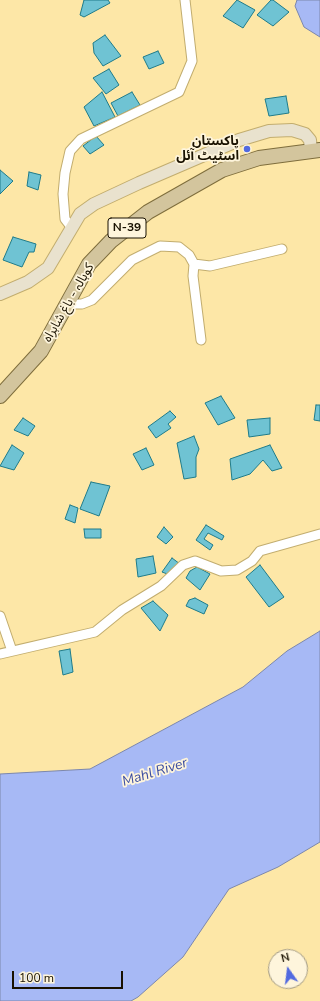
<!DOCTYPE html>
<html>
<head>
<meta charset="utf-8">
<style>
	body { margin:0 }
	#map { position:relative; width:320px; height:1001px; overflow:hidden; background:#fde7a7; font-family:"Nunito Sans",sans-serif }
	canvas { display:block }
	.north { position:absolute; left:268px; top:949px; width:40px; height:40px; box-sizing:border-box; background:#fef5dc; border:1px solid #a29a84; border-radius:50%; rotate:346deg; font-size:11px; font-weight:700; line-height:16px; text-align:center; color:#191100 }
	.north::after { content:''; display:block; margin:auto; width:14px; height:18px; background:#526ae0; clip-path:polygon(50% 0,100% 100%,50% 72%,0 100%) }
	.scale { position:absolute; left:12px; top:971px; width:111px; height:18px; box-sizing:border-box; border:2px solid #191100; border-top:0; padding-left:5px; font-size:12px; line-height:14px; white-space:nowrap; color:#191100; -webkit-text-stroke:3px #fef5dc; paint-order:stroke }
</style>
</head>
<body>
<div id="map">
<canvas width="320" height="1001"></canvas>
<div class="north">N</div>
<div class="scale">100 m</div>
</div>
<script>
const ctx = document.querySelector('canvas').getContext('2d');
ctx.lineJoin = 'round';
function fill(path, color) {
  ctx.fillStyle = color;
  ctx.fill(path, 'evenodd');
}
function poly(rows) {
  const path = new Path2D();
  for (const r of rows) {
    path.moveTo(r[0], r[1]);
    for (let i = 2; i < r.length; i += 2) path.lineTo(r[i], r[i + 1]);
  }
  return path;
}
function strokePath(path, color, width, dash) {
  ctx.strokeStyle = color;
  ctx.lineWidth = width;
  ctx.lineCap = dash ? 'butt' : 'round';
  ctx.setLineDash(dash || []);
  ctx.stroke(path);
}
function write(font, color, halo, rows, align = 'center') {
  ctx.font = font + ' "Nunito Sans","Noto Sans Arabic",sans-serif';
  ctx.lineWidth = 3.5;
  ctx.setLineDash([]);
  ctx.textBaseline = 'middle';
  ctx.strokeStyle = halo;
  ctx.fillStyle = color;
  for (const [text, x, y, turn = 0] of rows) {
    ctx.save();
    ctx.translate(x, y);
    ctx.rotate((+turn || 0) * Math.PI / 180);
    ctx.textAlign = isNaN(turn) ? turn : align;
    if (halo) ctx.strokeText(text, 0, 0);
    ctx.fillText(text, 0, 0);
    ctx.restore();
  }
}
const water = poly([
	[297,0,320,0,320,37,304,27,295,6,297,0],
	[320,631,320,842,278,867,229,889,183,957,138,997,131,1001,0,1001,0,774,90,769,243,687,287,651,320,631]
]);
fill(water, '#a7b9f5');
strokePath(water, '#7c87ac', 1);
const building = poly([
	[84,0,108,0,110,3,84,17,80,15,84,0],
	[237,0,255,10,243,28,223,16,237,0],
	[271,0,273,0,289,12,273,26,257,15,271,0],
	[105,35,121,56,103,66,94,53,93,43,105,35],
	[158,51,164,63,149,69,143,57,158,51],
	[109,69,119,85,106,94,93,78,109,69],
	[102,92,115,117,94,126,84,107,102,92],
	[132,92,140,105,118,116,111,103,132,92],
	[286,96,289,113,269,116,265,99,286,96],
	[96,136,104,145,90,154,83,146,96,136],
	[0,170,13,181,0,194,0,170],
	[29,172,41,175,38,190,27,186,29,172],
	[13,237,36,244,34,252,29,252,22,267,3,260,13,237],
	[221,396,235,418,218,425,205,403,221,396],
	[316,405,320,405,320,421,314,420,316,405],
	[170,411,176,417,168,424,171,428,156,438,148,427,170,411],
	[23,418,35,426,28,436,14,430,23,418],
	[270,418,270,434,249,437,247,420,270,418],
	[194,436,199,449,196,457,196,477,184,479,177,443,194,436],
	[12,445,24,453,14,470,0,466,12,445],
	[270,445,282,468,272,471,263,460,250,474,232,480,230,459,270,445],
	[146,448,154,465,142,470,133,454,146,448],
	[91,482,110,486,99,516,80,509,91,482],
	[70,505,78,508,75,523,65,519,70,505],
	[206,525,224,536,222,540,208,533,204,539,213,545,210,550,196,540,206,525],
	[164,527,173,537,166,544,157,537,164,527],
	[84,529,101,529,101,538,85,538,84,529],
	[153,556,156,573,138,577,136,559,153,556],
	[172,558,180,564,170,575,162,572,172,558],
	[260,565,284,597,269,607,246,577,260,565],
	[197,567,210,574,200,590,186,578,190,571,197,567],
	[195,598,208,605,204,614,186,606,189,600,195,598],
	[153,601,168,615,160,631,141,608,153,601],
	[70,649,73,672,63,675,59,651,70,649]
]);
fill(building, '#6fc3d3');
strokePath(building, '#1f7b8a', 1);
const street = poly([
	[72,228,65,219,63,194,65,173,70,151,81,139,179,92,192,61,185,0],
	[194,264,210,266,282,249],
	[67,304,82,304,92,300,132,260,160,246,179,247,189,255,194,264,193,276,201,340],
	[0,616,12,651],
	[0,654,95,632,122,610,161,586,183,565,195,561,221,571,237,570,252,561,260,551,320,534]
]);
const secondary = poly([
	[0,294,28,282,48,268,80,214,94,204,139,183,239,140,269,131,292,130,305,134,310,140,311,150]
]);
const primary = poly([
	[0,396,41,351,89,264,111,241,148,212,222,170,259,158,320,150]
]);
strokePath(street, '#c2ad6f', 11);
strokePath(secondary, '#c2ad6f', 14);
strokePath(primary, '#7e6d3c', 16);
strokePath(street, '#fff', 9);
strokePath(secondary, '#e9e2ce', 12);
strokePath(primary, '#d3c59d', 14);
for (const [x, y, r, color] of [
	[247,149,4,"#526ae0"]
]) {
  const dot = new Path2D();
  dot.arc(x, y, r, 0, 2 * Math.PI);
  ctx.fillStyle = color;
  ctx.fill(dot);
  strokePath(dot, '#fef5dc', 1.5);
}
for (const [x, y, w] of [
	[127,228,38]
]) {
  const box = new Path2D();
  box.roundRect(x - w / 2, y - 10, w, 20, 3);
  ctx.fillStyle = '#fef5dc';
  ctx.fill(box);
  strokePath(box, '#191100', 1);
}
write('bold 12px', '#191100', null, [
	["N-39",127,228]
]);
write('bold 13px', '#191100', '#fef5dc', [
	["پاکستان",239,142],
	["اسٹیٹ آئل",239,157]
], 'right');
write('13px', '#191100', '#fef5dc', [
	["کوہالہ - باغ شاہراہ",69,303,-60]
]);
write('italic 14px', '#394ba0', '#fef5dc', [
	["Mahl River",155,773,-17]
]);
</script>
</body>
</html>
